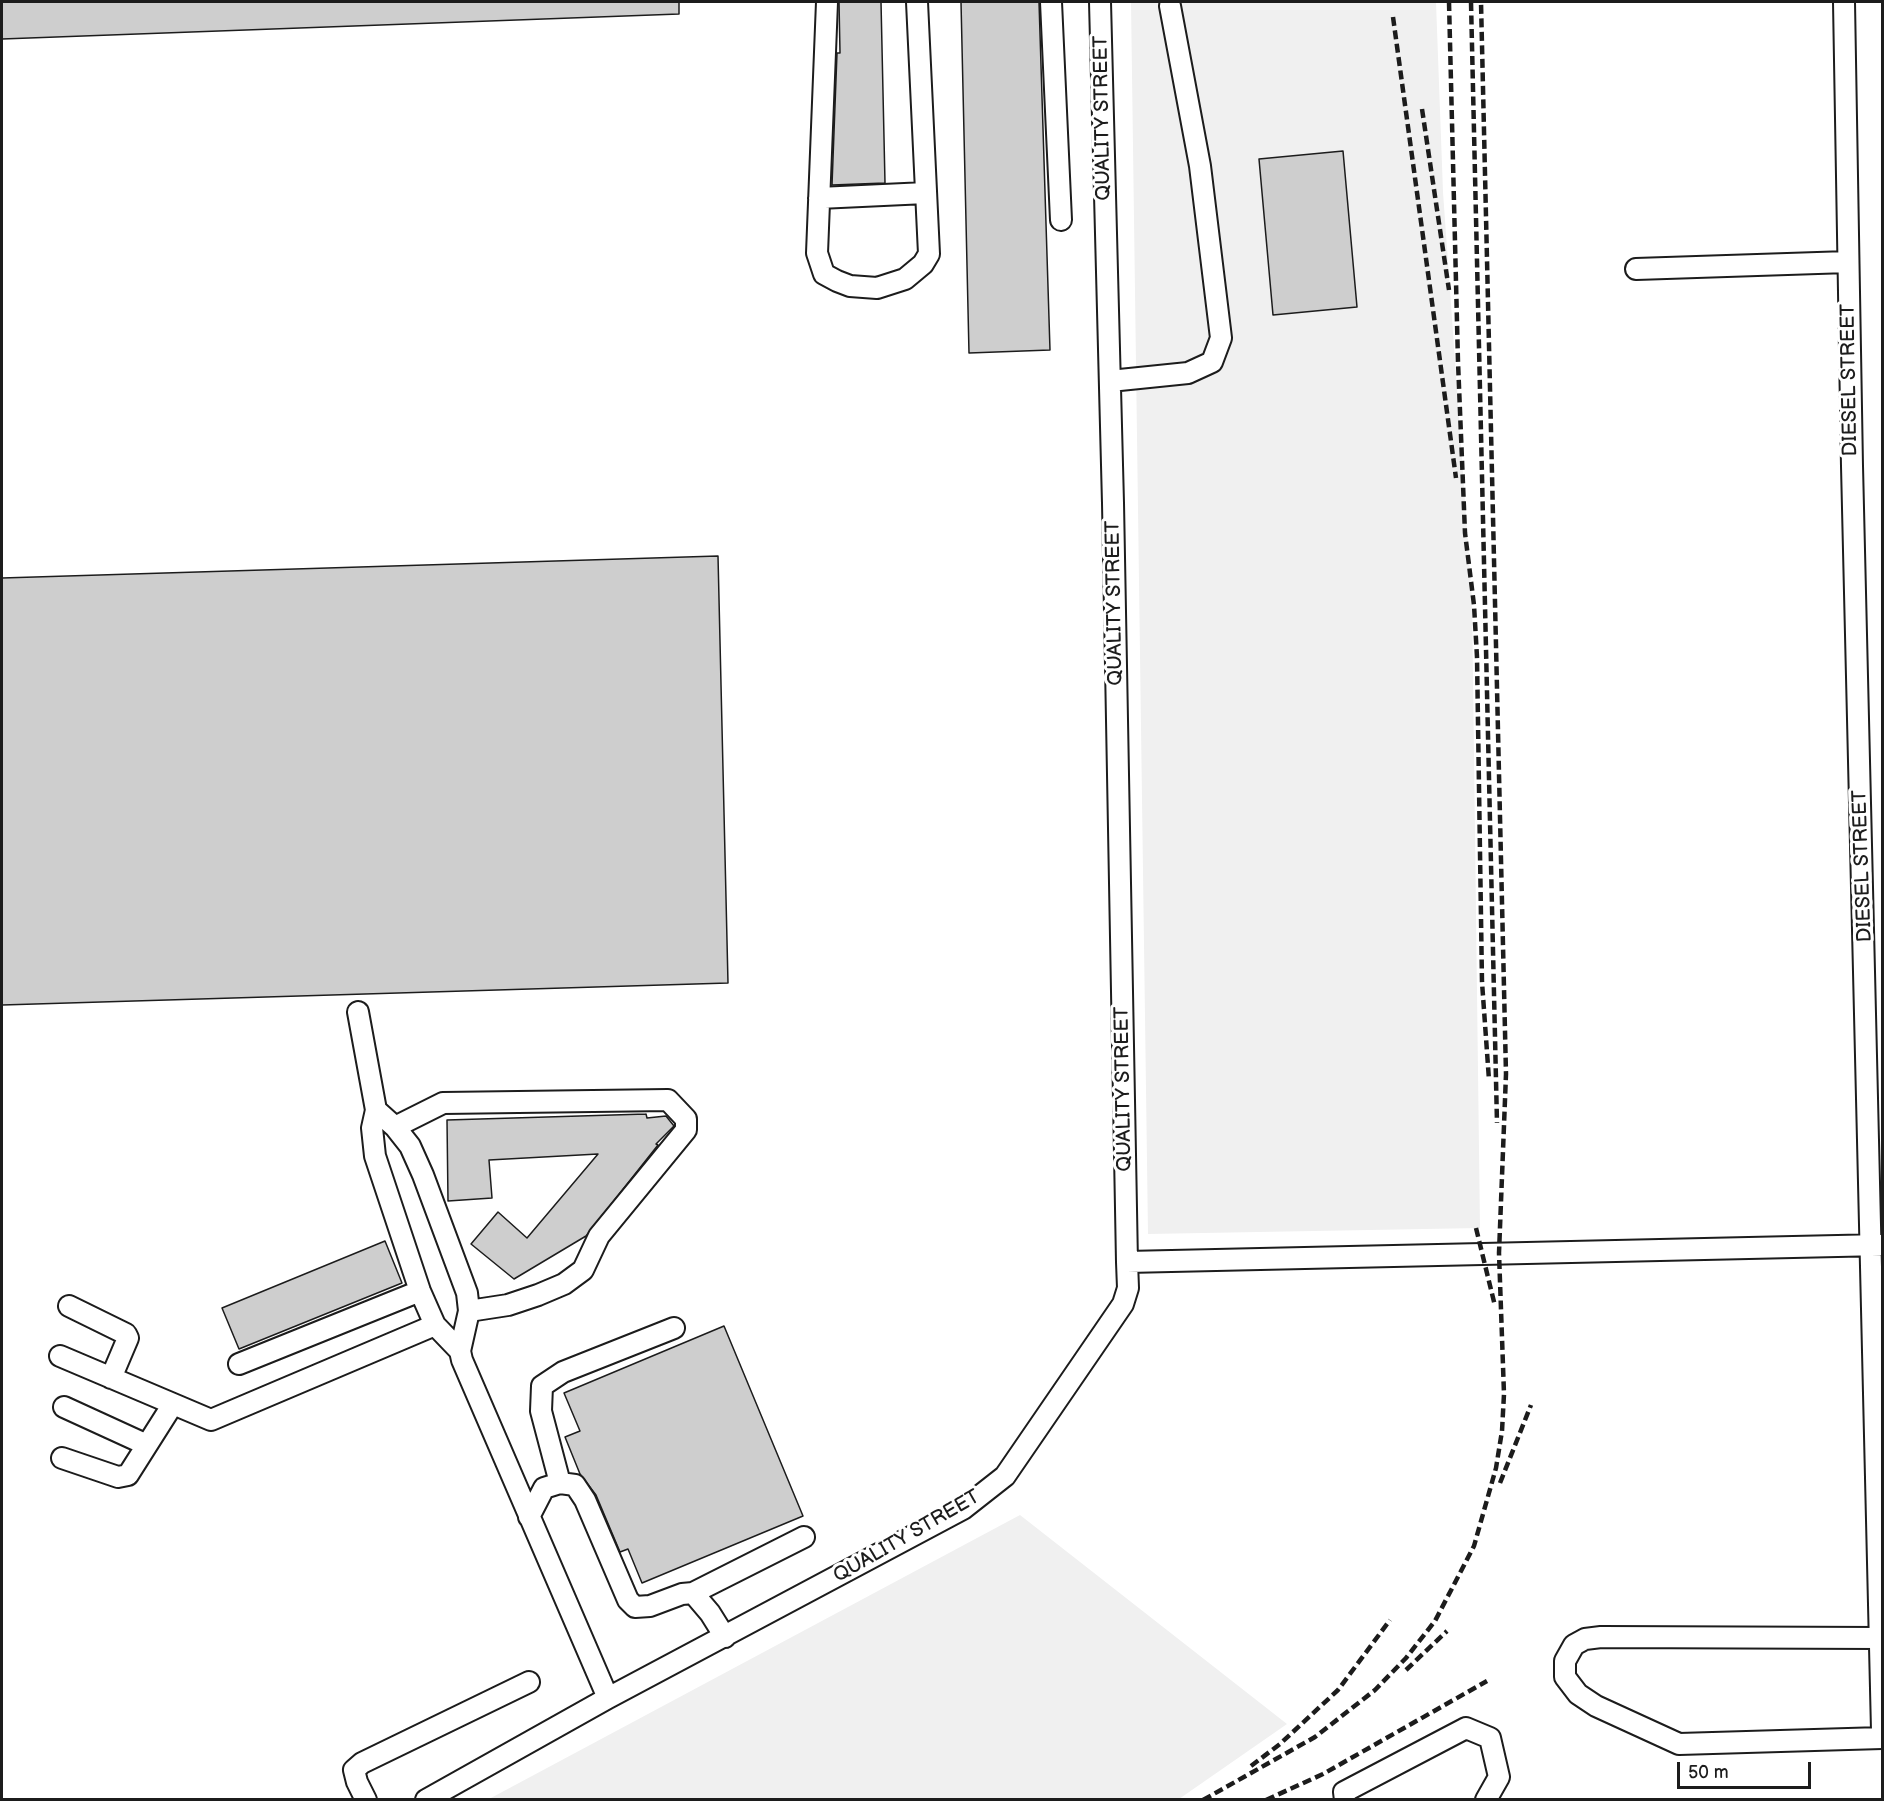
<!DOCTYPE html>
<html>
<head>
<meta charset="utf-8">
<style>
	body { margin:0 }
	#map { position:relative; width:1884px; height:1801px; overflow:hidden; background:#fff; font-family:"Balsamiq Sans",sans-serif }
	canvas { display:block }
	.frame { position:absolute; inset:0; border:3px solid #1c1c1c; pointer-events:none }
	.scale { position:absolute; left:1677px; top:1762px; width:134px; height:27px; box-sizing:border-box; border:3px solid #1c1c1c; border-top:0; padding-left:8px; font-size:18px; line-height:21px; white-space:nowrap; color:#1c1c1c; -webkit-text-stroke:4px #fff; paint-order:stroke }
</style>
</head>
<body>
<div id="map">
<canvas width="1884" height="1801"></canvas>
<div class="frame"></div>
<div class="scale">50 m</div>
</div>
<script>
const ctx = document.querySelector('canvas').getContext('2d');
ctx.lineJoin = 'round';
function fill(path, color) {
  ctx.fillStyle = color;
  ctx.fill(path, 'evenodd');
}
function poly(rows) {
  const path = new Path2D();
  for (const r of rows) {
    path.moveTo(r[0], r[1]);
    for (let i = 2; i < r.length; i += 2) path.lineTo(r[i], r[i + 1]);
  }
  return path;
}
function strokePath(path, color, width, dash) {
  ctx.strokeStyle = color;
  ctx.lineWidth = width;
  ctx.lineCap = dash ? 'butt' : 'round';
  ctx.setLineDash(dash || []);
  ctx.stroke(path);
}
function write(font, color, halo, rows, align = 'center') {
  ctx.font = font + ' "Balsamiq Sans",sans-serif';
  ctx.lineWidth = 6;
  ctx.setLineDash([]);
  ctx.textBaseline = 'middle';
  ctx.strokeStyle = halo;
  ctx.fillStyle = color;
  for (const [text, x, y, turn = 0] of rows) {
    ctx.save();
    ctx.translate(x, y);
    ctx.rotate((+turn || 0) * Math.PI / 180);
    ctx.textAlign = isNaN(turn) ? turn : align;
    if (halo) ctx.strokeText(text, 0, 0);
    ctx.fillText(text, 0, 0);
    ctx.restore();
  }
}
fill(poly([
	[1131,2,1436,2,1443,192,1472,599,1480,1228,1148,1234],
	[1020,1515,1287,1724,1179,1799,489,1799]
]), '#f0f0f0');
const building = poly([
	[2,2,679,2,679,14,2,39,2,2],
	[839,2,881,2,885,183,832,185,837,53,840,53,839,2],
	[961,2,1039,2,1050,350,969,353,961,2],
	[1343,151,1357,307,1273,315,1259,159,1343,151],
	[718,556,728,983,2,1005,2,578,718,556],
	[646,1114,647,1118,666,1116,674,1126,656,1144,658,1145,586,1236,514,1279,471,1244,498,1212,527,1238,598,1154,489,1160,492,1198,448,1201,447,1120,646,1114],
	[385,1241,402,1283,239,1349,222,1308,385,1241],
	[724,1326,803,1516,642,1583,628,1549,620,1552,596,1495,580,1474,565,1437,580,1431,564,1393,724,1326]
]);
fill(building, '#cecece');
strokePath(building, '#1c1c1c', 1.5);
const minor = poly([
	[827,2,817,253,824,274,837,281,850,286,877,288,905,279,923,264,929,254,917,2],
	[1051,2,1061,220],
	[1844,2,1852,466,1882,1730],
	[819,198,926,193],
	[1636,269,1848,262],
	[1110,381,1188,373,1212,362,1221,338,1200,166,1170,6],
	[358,1012,376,1110,372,1128,375,1156,420,1291,435,1325,460,1351],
	[376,1110,395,1127,410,1146,423,1175,467,1293,469,1311,460,1351,462,1360,608,1698],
	[395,1127,443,1103,668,1100,686,1119,686,1130,599,1236,583,1270,564,1284,538,1295,508,1305,469,1311],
	[1127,1262,1882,1245],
	[69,1306,126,1334,128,1338,111,1378],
	[60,1356,211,1420,435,1325],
	[239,1364,420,1291],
	[64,1407,147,1445],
	[62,1458,118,1477,128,1475,173,1404],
	[560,1483,541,1411,542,1386,563,1372,674,1328],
	[529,1517,544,1488,560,1483,575,1485,585,1500,628,1600,635,1607,650,1606,682,1594,693,1593,710,1613,725,1637],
	[693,1593,804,1537],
	[1880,1638,1601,1637,1585,1639,1574,1645,1565,1661,1565,1677,1578,1694,1596,1706,1679,1744,1882,1738],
	[366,1800,357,1782,354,1770,362,1763,529,1682],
	[426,1800,608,1698,963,1509,1005,1476,1123,1304,1128,1288,1127,1262,1113,503,1100,2],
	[1345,1800,1344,1792,1466,1728,1490,1738,1499,1777,1486,1800]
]);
strokePath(minor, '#1c1c1c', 24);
strokePath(minor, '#fff', 20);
strokePath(poly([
	[1449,2,1458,362,1465,533,1474,605,1477,657,1482,982,1489,1080],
	[1471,2,1497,1123],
	[1393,17,1456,478],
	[1422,109,1449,290],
	[1476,1228,1495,1306],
	[1500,1483,1531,1405],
	[1406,1670,1447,1631],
	[1251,1766,1280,1744,1338,1690,1390,1620],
	[1203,1800,1315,1737,1375,1690,1406,1658,1435,1621,1474,1546,1496,1468,1502,1431,1504,1394,1499,1253,1506,1074,1481,2],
	[1266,1800,1323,1774,1487,1681]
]), '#1c1c1c', 4.5, [9, 4.5]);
write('20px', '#1c1c1c', '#fff', [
	["QUALITY STREET",1103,118,-91],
	["DIESEL STREET",1850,380,-91],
	["QUALITY STREET",1115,603,-91],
	["DIESEL STREET",1863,866,-92],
	["QUALITY STREET",1124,1089,-91],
	["QUALITY STREET",907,1537,-30]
]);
</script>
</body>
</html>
